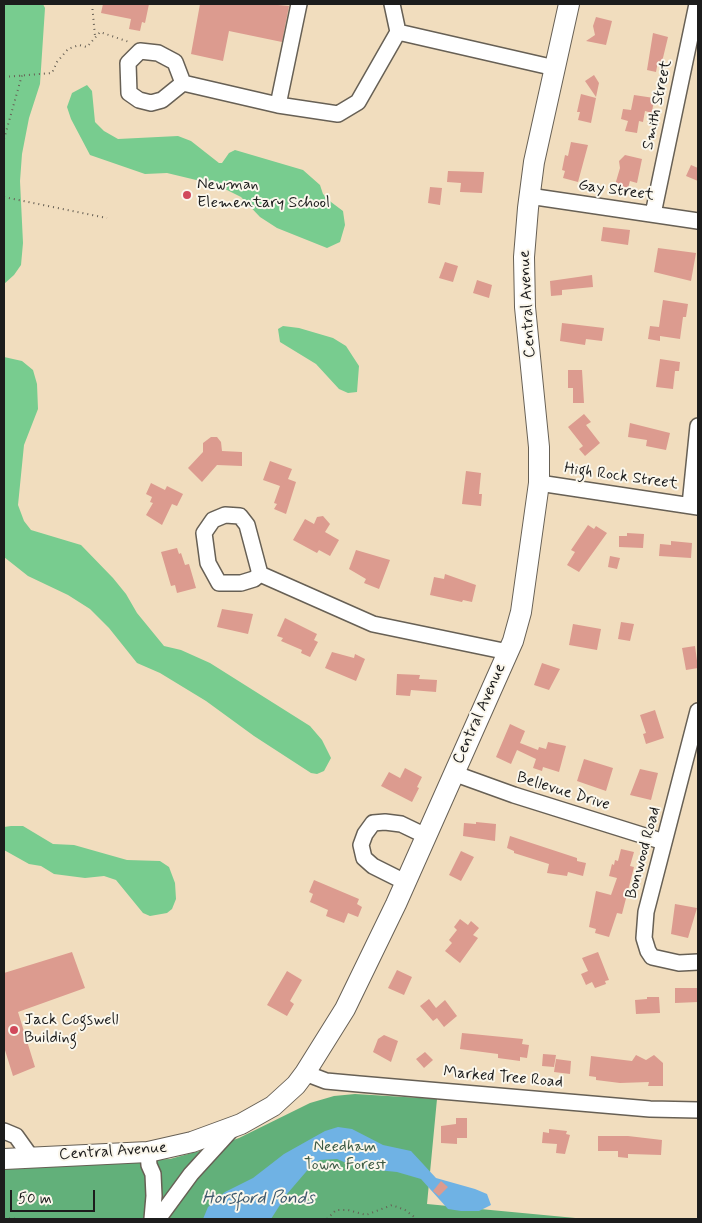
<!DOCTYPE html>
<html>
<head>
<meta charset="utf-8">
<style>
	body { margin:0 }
	#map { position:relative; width:702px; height:1223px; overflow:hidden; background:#f1ddbe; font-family:Mynerve,sans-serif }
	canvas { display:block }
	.frame { position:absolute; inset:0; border:5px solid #1c1c1c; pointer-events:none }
	.scale { position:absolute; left:10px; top:1190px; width:85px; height:22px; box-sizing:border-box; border:2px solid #1c1c1c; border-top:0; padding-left:6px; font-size:15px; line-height:18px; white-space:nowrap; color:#1c1c1c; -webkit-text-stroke:4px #fbf7ec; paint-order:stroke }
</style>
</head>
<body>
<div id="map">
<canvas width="702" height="1223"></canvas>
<div class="frame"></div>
<div class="scale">50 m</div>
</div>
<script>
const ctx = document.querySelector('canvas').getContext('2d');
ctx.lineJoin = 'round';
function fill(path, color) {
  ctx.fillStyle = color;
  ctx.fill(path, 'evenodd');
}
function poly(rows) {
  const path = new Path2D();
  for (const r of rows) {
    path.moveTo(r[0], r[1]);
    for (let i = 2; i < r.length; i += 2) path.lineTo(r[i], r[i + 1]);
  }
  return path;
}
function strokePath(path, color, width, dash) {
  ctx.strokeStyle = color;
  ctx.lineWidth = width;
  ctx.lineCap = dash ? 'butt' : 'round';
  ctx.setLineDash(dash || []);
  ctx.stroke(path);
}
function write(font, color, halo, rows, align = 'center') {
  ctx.font = font + ' Mynerve,sans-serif';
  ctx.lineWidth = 4;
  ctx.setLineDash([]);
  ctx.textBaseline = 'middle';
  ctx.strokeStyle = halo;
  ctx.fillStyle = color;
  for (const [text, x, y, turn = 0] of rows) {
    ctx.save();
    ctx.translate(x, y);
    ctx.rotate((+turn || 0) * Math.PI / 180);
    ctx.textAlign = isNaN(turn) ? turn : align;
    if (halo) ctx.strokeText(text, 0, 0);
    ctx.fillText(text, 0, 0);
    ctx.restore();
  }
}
fill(poly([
	[4,4,43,4,45,8,40,84,29,118,22,154,20,181,23,243,21,265,14,275,4,284],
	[87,85,92,91,95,122,104,131,118,139,178,136,191,141,219,163,222,163,229,153,235,150,303,170,320,185,323,194,331,202,343,211,345,225,340,242,327,248,277,228,260,217,241,197,217,185,167,173,145,174,90,155,71,119,67,107,72,93],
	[283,326,299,328,333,338,346,346,359,366,357,392,348,393,339,389,316,364,280,342,278,329],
	[4,357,22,361,33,370,37,384,38,409,24,445,18,505,24,521,31,530,81,545,113,578,126,594,137,613,164,646,181,650,210,663,310,726,322,740,331,758,324,771,317,774,311,773,254,736,206,701,160,673,137,663,109,628,90,609,68,595,28,576,4,557],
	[11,826,23,826,53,844,74,845,127,860,160,861,169,867,175,883,176,899,172,909,167,913,150,916,143,913,116,880,104,876,85,878,54,874,41,866,29,864,4,850,4,827]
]), '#78cc8f');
fill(poly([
	[355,1094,437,1099,427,1204,586,1219,4,1219,4,1168,170,1159,214,1147,239,1138,310,1103,334,1096]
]), '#62b07a');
fill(poly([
	[338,1127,352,1129,383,1145,411,1151,436,1178,475,1189,487,1194,491,1205,479,1211,461,1211,448,1209,421,1179,397,1172,358,1168,337,1159,320,1160,311,1166,287,1194,271,1219,203,1219,208,1207,225,1192,253,1178,284,1154,325,1131]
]), '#6fb2e4');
fill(poly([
	[103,4,149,4,145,23,142,22,140,31,129,29,131,19,101,13],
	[200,4,267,4,289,6,282,42,229,31,223,61,191,54],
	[596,17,612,21,606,45,586,41,595,35,593,26],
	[653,33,668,37,662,62,658,61,656,72,647,70],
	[594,75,599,83,596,97,585,81],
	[581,94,596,98,591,123,578,120,580,112,577,112],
	[634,95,654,98,652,113,645,111,643,122,639,121,637,133,625,131,628,121,621,119,623,109,631,110],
	[571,142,588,145,578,182,563,178,565,171,562,170,565,155,568,156],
	[625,155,642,159,637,183,630,181,628,188,615,185,620,168,619,161],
	[691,165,698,168,698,181,686,176],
	[448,171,484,172,482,193,460,192,461,183,447,182],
	[430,187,442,188,440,205,428,203],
	[603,227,630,230,628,245,601,241],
	[658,248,696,253,691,281,654,272],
	[445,262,458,266,453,282,439,278],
	[592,275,593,287,562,290,562,295,551,296,550,281],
	[477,280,492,285,489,298,473,293],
	[663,300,688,304,686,317,683,317,680,339,660,336,660,341,648,339,650,326,659,327],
	[562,323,604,328,602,341,586,339,585,345,560,341],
	[660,359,680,362,679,371,675,371,673,389,656,387],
	[568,370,582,370,584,403,573,403,573,388,568,388],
	[584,414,591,422,586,425,600,443,585,456,579,449,583,446,568,427],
	[630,423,670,433,666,450,646,446,647,440,628,437],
	[211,437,217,437,221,442,222,451,242,452,242,466,217,465,202,482,188,468,203,452,203,443],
	[270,461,292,469,288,479,296,482,286,514,274,509,277,504,274,503,280,486,263,480],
	[466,471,481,473,479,494,482,494,481,506,462,504],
	[151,483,165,490,167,486,183,494,177,506,172,504,162,525,146,515,153,503,150,502,152,497,146,494],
	[323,516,330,524,325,532,339,540,330,556,319,550,317,553,293,540,305,519,314,524,317,517],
	[588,525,594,529,596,526,607,533,579,572,567,565,575,552,571,550],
	[627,533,644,534,643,548,619,547,619,536,627,536],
	[671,541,692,543,691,558,659,556,660,544,671,545],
	[177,548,179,554,181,553,185,565,189,564,196,588,177,593,175,585,171,586,161,552],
	[356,550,390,560,379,589,364,583,366,579,349,569],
	[610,556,620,558,617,569,608,567],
	[445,574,476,585,472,602,463,600,462,602,430,595,434,577,444,579],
	[222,609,253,614,248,634,217,627],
	[285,618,317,634,314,640,318,642,310,657,301,653,302,650,281,641,283,638,277,636],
	[621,622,634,624,630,641,618,639],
	[573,624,601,629,597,650,569,645],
	[695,646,698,668,686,670,682,648],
	[332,652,354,658,355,654,365,659,356,681,325,668],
	[542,663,560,669,549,690,534,685],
	[397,674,420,675,419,679,437,680,436,692,411,690,410,696,396,695],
	[655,710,664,738,646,744,643,734,646,733,640,715],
	[510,724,525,731,520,743,538,750,539,747,546,749,548,742,566,746,559,772,543,767,542,771,533,768,536,759,517,750,511,764,496,757],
	[584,759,613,768,606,791,577,781],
	[405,768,422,777,417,787,419,788,412,802,381,786,389,772,400,778],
	[640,769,658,773,651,800,630,795],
	[476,822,496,824,495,841,463,836,464,823,476,824],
	[510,836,577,858,577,861,586,863,583,876,568,872,567,876,547,873,549,864,514,853,514,851,507,848],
	[621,849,634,852,630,866,634,867,622,914,617,913,609,937,595,933,596,929,589,927,596,891,611,895,617,878,609,876,612,864,614,865,615,860,618,861],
	[461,851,474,857,461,881,449,875],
	[314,880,359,899,357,904,362,907,358,917,348,913,344,923,326,916,328,910,310,902,313,894,309,892],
	[675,904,697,908,688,938,671,934],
	[460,919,468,925,471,921,479,928,473,935,478,938,460,963,445,951,452,943,449,940,457,930,454,927],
	[72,952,85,988,18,1012,35,1067,13,1076,4,1047,4,973],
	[598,952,609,980,605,981,606,984,595,988,592,982,586,985,581,974,588,971,582,958],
	[397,970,412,977,404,995,388,988],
	[287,971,302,980,290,1001,294,1004,287,1016,267,1005],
	[675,988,698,988,698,1002,675,1003],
	[647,997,659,997,660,1013,636,1014,635,1000,647,999],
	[429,999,436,1008,445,1000,457,1016,444,1027,437,1018,433,1021,420,1006],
	[462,1033,523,1039,522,1044,529,1045,527,1058,520,1057,520,1061,498,1058,498,1054,460,1049],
	[384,1035,398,1041,391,1062,373,1052,378,1039],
	[425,1052,433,1060,424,1068,416,1059],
	[543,1054,556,1055,554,1067,542,1066],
	[636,1055,646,1060,654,1055,663,1063,663,1086,648,1086,649,1082,620,1083,596,1080,596,1077,589,1076,591,1056,632,1061],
	[556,1059,571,1061,570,1074,554,1072],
	[456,1118,467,1118,467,1138,457,1138,457,1144,441,1143,441,1126,456,1124],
	[549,1129,567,1131,566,1134,570,1135,565,1154,556,1153,557,1144,542,1143,543,1132,549,1133],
	[598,1136,628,1136,662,1140,661,1155,628,1154,628,1158,618,1157,618,1151,598,1151],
	[441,1181,448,1187,439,1196,433,1191]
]), '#dc9b8f');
const minor = poly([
	[398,32,555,68],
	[140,51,158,53,175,62,183,83,162,100,151,103,139,100,129,93,128,63,140,51],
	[183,83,278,105,338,114,358,102,398,32,392,4],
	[278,105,299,4],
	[529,196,698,221],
	[653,214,697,4],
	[539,483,698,507],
	[690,505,698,426],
	[260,574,247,525,240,516,225,515,213,520,204,533,208,563,219,583,241,583,254,579,260,574,373,624,508,652],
	[698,711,646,912,644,938,648,951,652,957,679,963,698,962],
	[453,773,514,795,664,842],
	[405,882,373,866,364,858,361,845,365,834,373,823,385,822,401,824,426,836],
	[305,1073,326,1081,359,1084,650,1109,698,1110],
	[4,1131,16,1136,31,1157],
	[148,1152,149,1165,153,1174,154,1196,152,1219],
	[158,1219,191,1174,233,1128]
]);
const major = poly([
	[4,1159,148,1152,192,1142,241,1124,273,1106,296,1085,305,1073,345,1009,396,904,513,641,521,612,539,483,539,447,525,307,524,257,528,208,534,162,569,4]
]);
strokePath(minor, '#676055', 18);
strokePath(major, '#676055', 22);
strokePath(poly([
	[92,4,95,36],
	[4,77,52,73,57,62,68,49,79,45,87,47,100,32,129,42],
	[4,139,22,75],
	[4,197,107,218],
	[4,1218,17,1219],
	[327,1219,336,1210,348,1210,366,1215,392,1205,405,1210,417,1219]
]), '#676055', 2, [1, 4]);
strokePath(minor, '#fff', 15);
strokePath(major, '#fff', 20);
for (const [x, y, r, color] of [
	[187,195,5,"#d1495b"],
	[14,1030,5,"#d1495b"]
]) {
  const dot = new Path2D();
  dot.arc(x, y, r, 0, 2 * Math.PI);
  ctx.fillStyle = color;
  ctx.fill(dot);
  strokePath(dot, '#fbf7ec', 2);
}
write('16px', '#1c1c1c', '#fbf7ec', [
	["Smith Street",658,105,-78],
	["Gay Street",616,191,8],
	["Central Avenue",528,304,-93],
	["High Rock Street",621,477,8],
	["Central Avenue",480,714,-66],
	["Bellevue Drive",563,792,17],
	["Bonwood Road",644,853,-75],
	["Marked Tree Road",503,1078,5],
	["Central Avenue",113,1152,-4]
]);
write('16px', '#1c1c1c', '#fbf7ec', [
	["Newman",197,186],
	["Elementary School",197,204],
	["Jack Cogswell",24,1021],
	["Building",24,1039]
], 'left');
write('16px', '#3c5a44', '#fbf7ec', [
	["Needham",345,1148],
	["Town Forest",345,1166]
]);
write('italic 18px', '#3d586c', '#fbf7ec', [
	["Horsford Ponds",258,1199]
]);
</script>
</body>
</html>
